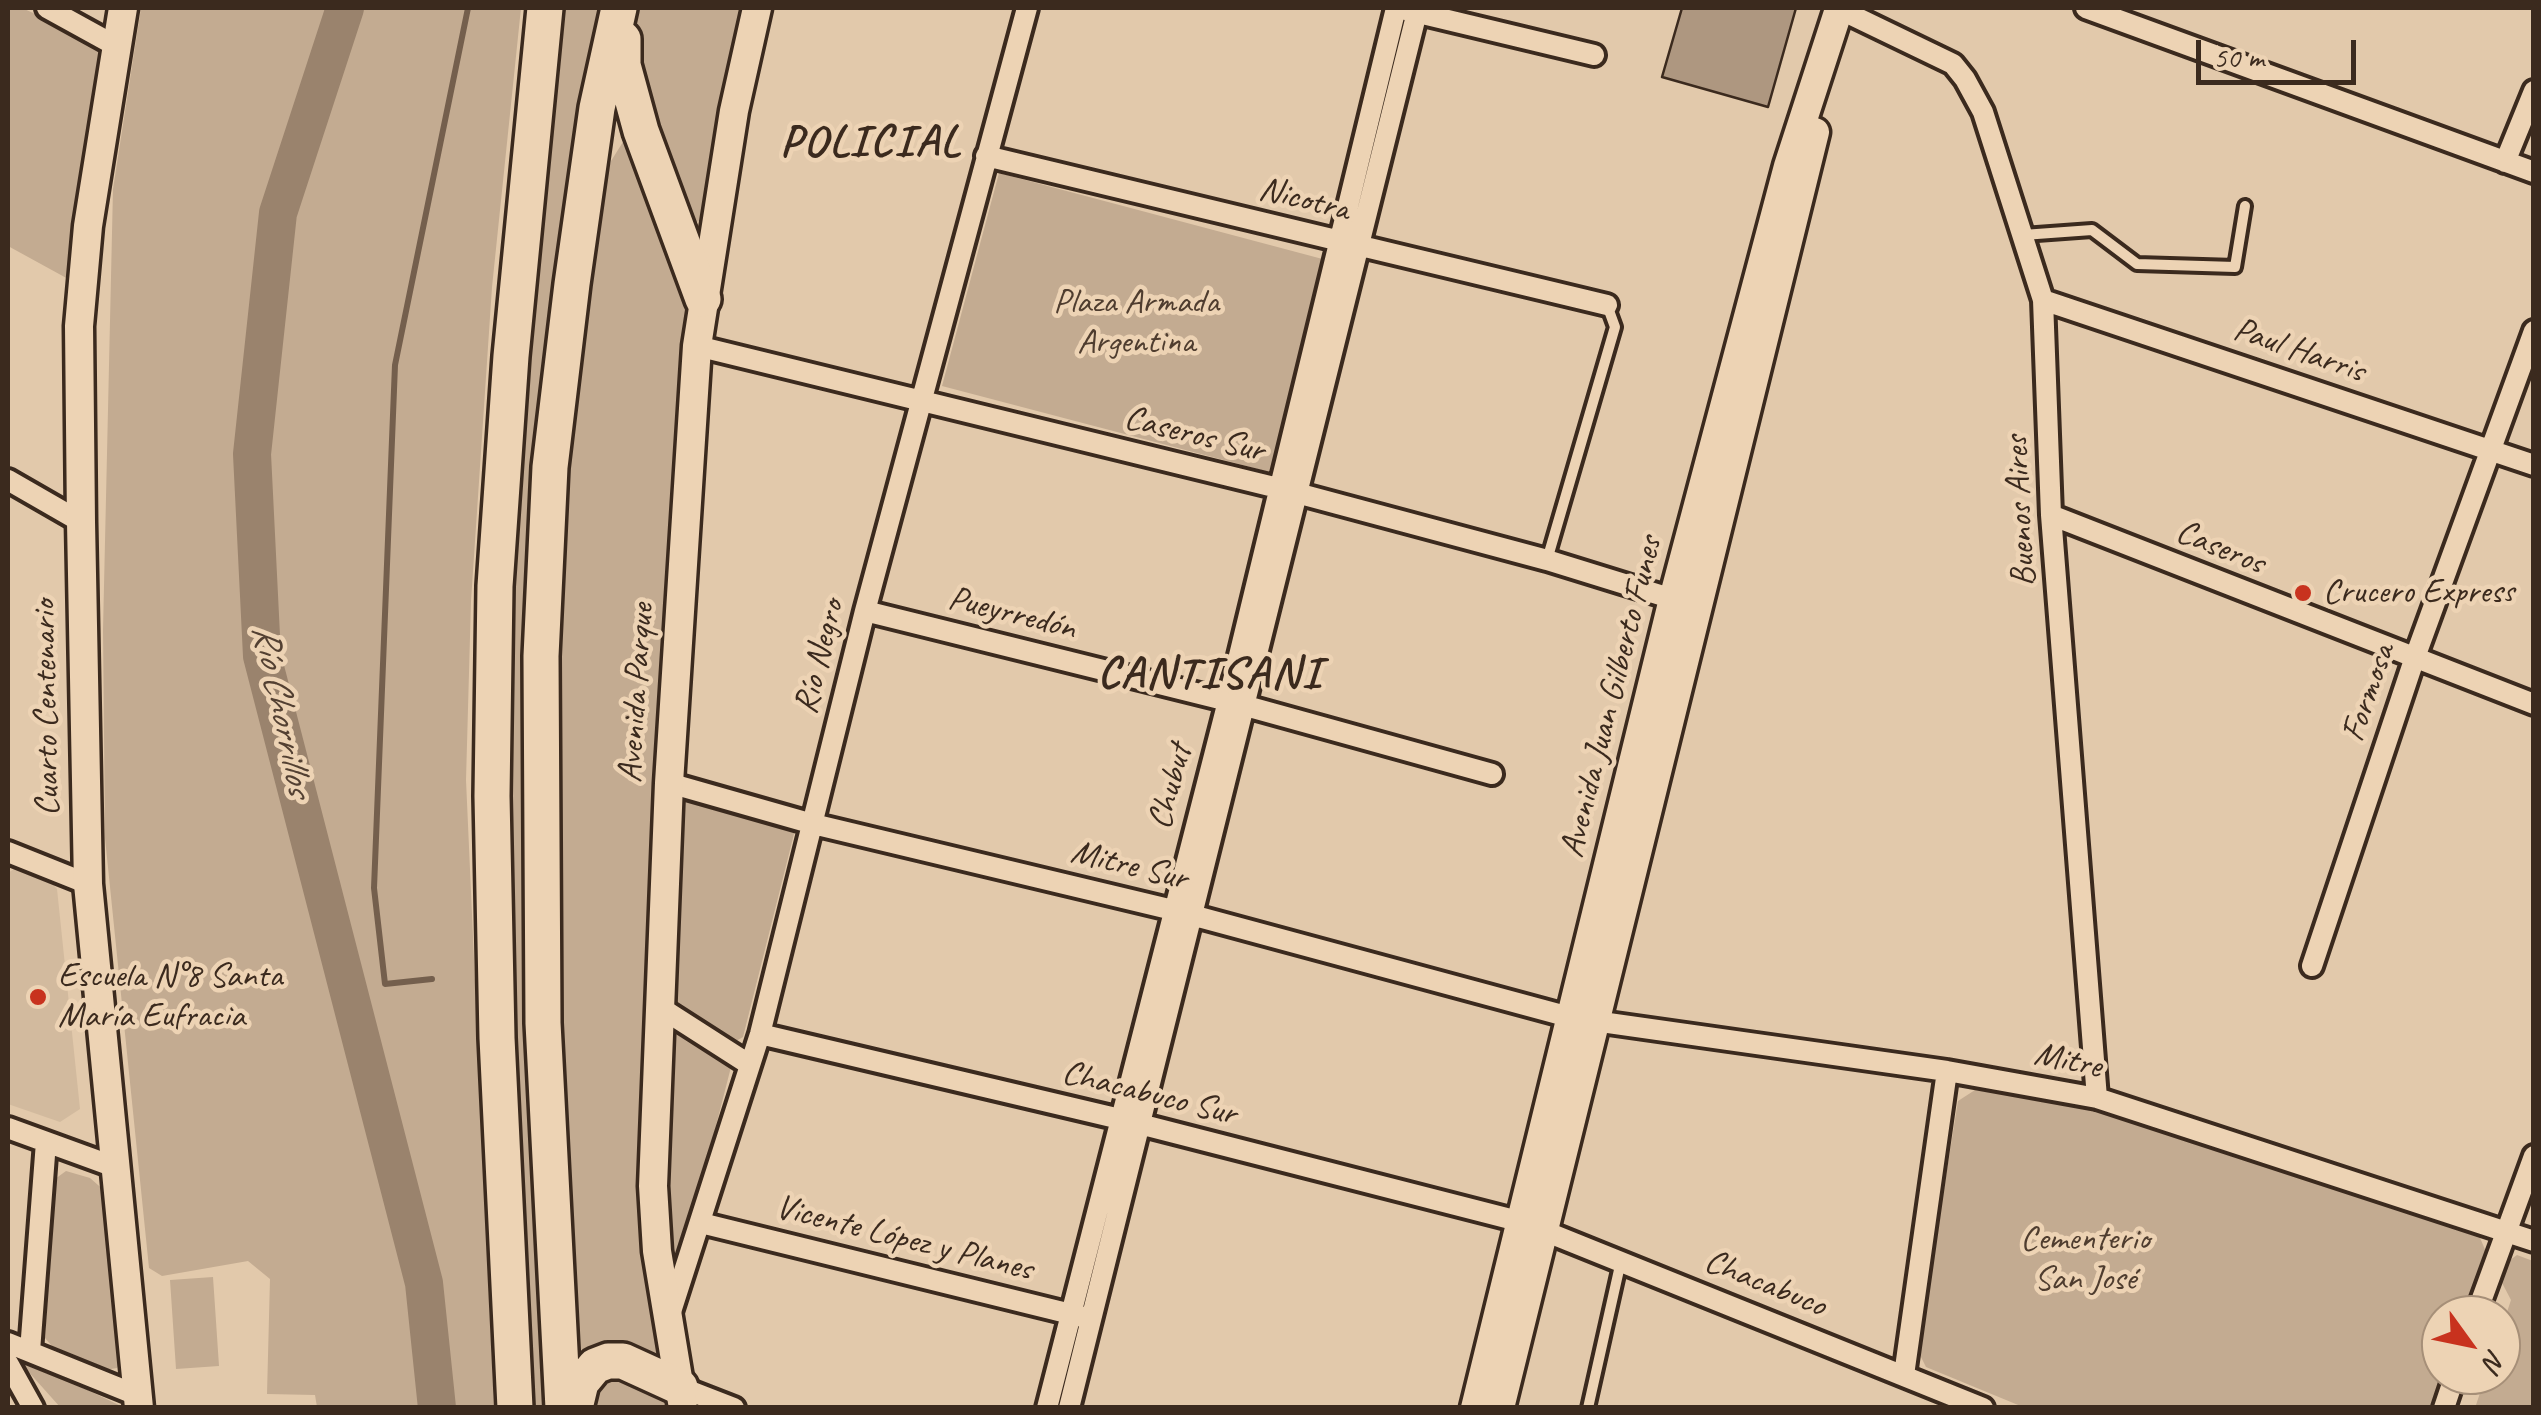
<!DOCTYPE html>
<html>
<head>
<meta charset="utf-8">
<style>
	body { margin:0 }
	#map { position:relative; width:2541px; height:1415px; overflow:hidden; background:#e2c9ab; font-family:Caveat,sans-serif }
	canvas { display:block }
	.frame { position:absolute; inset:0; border:10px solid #3b2a1e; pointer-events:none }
	.north { position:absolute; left:2421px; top:1295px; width:100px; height:100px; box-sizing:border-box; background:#edd3b4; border:2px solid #a68f78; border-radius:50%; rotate:123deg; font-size:28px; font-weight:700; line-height:40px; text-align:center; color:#3b2a1e }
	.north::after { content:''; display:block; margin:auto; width:35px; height:45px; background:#c8321e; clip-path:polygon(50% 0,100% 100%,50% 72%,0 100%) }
	.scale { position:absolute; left:2196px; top:40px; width:160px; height:45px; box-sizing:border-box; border:5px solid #3b2a1e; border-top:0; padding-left:12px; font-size:30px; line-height:35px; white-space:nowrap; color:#3b2a1e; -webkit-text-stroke:8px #edd3b4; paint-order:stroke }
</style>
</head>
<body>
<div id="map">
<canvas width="2541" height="1415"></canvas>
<div class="frame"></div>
<div class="north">N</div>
<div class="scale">50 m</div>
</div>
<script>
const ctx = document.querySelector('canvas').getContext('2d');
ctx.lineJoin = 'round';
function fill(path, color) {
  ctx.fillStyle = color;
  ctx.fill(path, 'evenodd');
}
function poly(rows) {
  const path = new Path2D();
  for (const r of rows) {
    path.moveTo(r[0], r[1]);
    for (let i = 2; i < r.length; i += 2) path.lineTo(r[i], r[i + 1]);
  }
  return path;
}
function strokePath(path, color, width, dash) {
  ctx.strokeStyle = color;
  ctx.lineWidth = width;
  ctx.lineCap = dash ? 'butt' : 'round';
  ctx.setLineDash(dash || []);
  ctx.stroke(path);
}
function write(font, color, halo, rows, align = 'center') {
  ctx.font = font + ' Caveat,sans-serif';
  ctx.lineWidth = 9;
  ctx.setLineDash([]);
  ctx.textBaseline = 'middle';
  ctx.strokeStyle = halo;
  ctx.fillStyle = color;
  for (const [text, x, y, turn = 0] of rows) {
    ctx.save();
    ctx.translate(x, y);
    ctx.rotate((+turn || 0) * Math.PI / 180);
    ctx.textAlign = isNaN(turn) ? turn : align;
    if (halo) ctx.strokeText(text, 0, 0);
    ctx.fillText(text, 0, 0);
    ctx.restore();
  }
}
fill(poly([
	[17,867,46,877,57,889,80,1109,60,1122,8,1104,8,873]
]), '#d2ba9e');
fill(poly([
	[8,8,22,8,107,46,70,280,8,246],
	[141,8,521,8,492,287,471,601,466,780,494,1407,317,1407,315,1395,267,1394,270,1279,248,1261,162,1276,149,1268,105,838,103,630,113,189],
	[555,8,607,8,550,365,553,1407,527,1407,502,747,536,196],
	[634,8,743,8,702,213,699,221,692,224,629,63],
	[628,134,693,291,673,478,637,1173,643,1259,659,1355,649,1357,625,1344,573,1351,563,1155,561,655,570,468,599,207,611,161],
	[999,173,1330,261,1273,473,942,386],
	[682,795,795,830,743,1037,731,1044,677,1007,671,991],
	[669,1025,731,1067,688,1235,678,1256,672,1257,662,1186],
	[1975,1090,2097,1108,2478,1233,2486,1252,2464,1315,2441,1315,2443,1375,2432,1407,2023,1407,1926,1367,1918,1351,1958,1101],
	[66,1171,90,1178,106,1192,122,1359,117,1368,105,1370,57,1352,45,1338,55,1179],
	[2517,1255,2533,1261,2533,1407,2475,1408,2486,1375,2501,1375,2501,1330,2511,1300,2500,1279,2506,1263],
	[213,1277,219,1366,176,1369,170,1280],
	[18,1360,38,1366,123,1407,60,1407],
	[612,1374,668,1398,670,1407,586,1407,592,1385]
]), '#c3ab91');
strokePath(poly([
	[432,979,385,984,374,888,395,365,468,8]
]), '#745f4d', 6);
strokePath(poly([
	[345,8,278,213,252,454,262,656,424,1283,437,1408]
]), '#9a836d', 38);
const building = poly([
	[1682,8,1796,8,1768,107,1662,77,1682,8]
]);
fill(building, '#ae9780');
strokePath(building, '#3b2a1e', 2.5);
const lane = poly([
	[2023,235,2092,230,2137,264,2235,267,2245,206],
	[1547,560,1615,327,1607,305],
	[1588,1408,1621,1261]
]);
const street = poly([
	[47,8,116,46],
	[2086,8,2534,172],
	[1839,9,1953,64,1965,79,1983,112,2043,300,2051,515,2097,1098],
	[1406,10,1594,55],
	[986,156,1607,305],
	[2505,162,2534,91],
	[2043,300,2534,465],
	[697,346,1278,488,1547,560,1673,599],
	[8,480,81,522],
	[2051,515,2534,704],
	[865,611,1228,701,1492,774],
	[669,783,813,824,1173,910,1573,1018,1947,1071,2097,1098,2534,1241],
	[8,852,88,884],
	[2312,966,2414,660,2534,331],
	[658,1006,750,1065],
	[760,1034,1120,1119,1522,1222,1983,1408],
	[8,1128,115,1167],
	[701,1223,1083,1317],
	[2476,1315,2534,1156],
	[669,1318,760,1034,865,611,1027,8],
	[8,1343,139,1396],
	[30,1351,46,1142],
	[8,1363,33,1408],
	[1904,1375,1947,1071],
	[680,1387,734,1408],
	[1047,1408,1228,701,1396,8],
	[1069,1408,1418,8],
	[2444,1408,2455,1375]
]);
const secondary = poly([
	[123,8,88,226,79,326,81,522,88,884,139,1408],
	[683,1408,657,1251,653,1186,669,783,697,346,734,111,757,8],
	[1475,1408,1673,599,1788,166,1839,9],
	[1500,1408,1815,132]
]);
const highway = poly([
	[623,39,623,65,641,131,703,299],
	[515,1408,497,1038,492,796,495,586,511,356,545,8],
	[563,1408,543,1023,541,656,550,467,572,284,597,108,619,8],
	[575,1408,581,1383,595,1366,608,1361,623,1361,680,1387]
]);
strokePath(lane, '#3b2a1e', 18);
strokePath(street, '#3b2a1e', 28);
strokePath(secondary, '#3b2a1e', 35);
strokePath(highway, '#3b2a1e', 42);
strokePath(lane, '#edd3b4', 10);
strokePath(street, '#edd3b4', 20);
strokePath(secondary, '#edd3b4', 28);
strokePath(highway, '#edd3b4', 35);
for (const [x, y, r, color] of [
	[2303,593,10,"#c8321e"],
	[38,997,10,"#c8321e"]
]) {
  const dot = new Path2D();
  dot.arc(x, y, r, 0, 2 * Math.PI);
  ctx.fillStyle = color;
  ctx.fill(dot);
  strokePath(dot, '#edd3b4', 4);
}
write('35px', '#3b2a1e', '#edd3b4', [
	["Nicotra",1304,200,14],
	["Paul Harris",2299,351,19],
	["Caseros Sur",1194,435,14],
	["Buenos Aires",2021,511,-93],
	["Caseros",2220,548,22],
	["Pueyrredón",1012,614,14],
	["Río Negro",820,657,-76],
	["Avenida Parque",637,693,-86],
	["Formosa",2369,693,-71],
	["Avenida Juan Gilberto Funes",1612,697,-76],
	["Cuarto Centenario",47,708,-91],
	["Chubut",1171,787,-75],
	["Mitre Sur",1129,866,14],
	["Mitre",2068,1061,12],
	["Chacabuco Sur",1149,1094,14],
	["Vicente López y Planes",904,1239,14],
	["Chacabuco",1765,1284,22]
]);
write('35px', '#4f3d2f', '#edd3b4', [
	["Plaza Armada",1136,303],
	["Argentina",1136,343],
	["Cementerio",2085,1240],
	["San José",2085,1280]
]);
write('35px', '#3b2a1e', '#edd3b4', [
	["Crucero Express",2323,593],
	["Escuela N°8 Santa",58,977],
	["María Eufracia",58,1017]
], 'left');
write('italic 38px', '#534032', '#edd3b4', [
	["Río Chorrillos",281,710,78]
]);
ctx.letterSpacing = '2.5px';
write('bold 45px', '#3b2a1e', '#edd3b4', [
	["POLICIAL",871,143],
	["CANTISANI",1210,675]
]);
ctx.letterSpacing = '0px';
</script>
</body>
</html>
